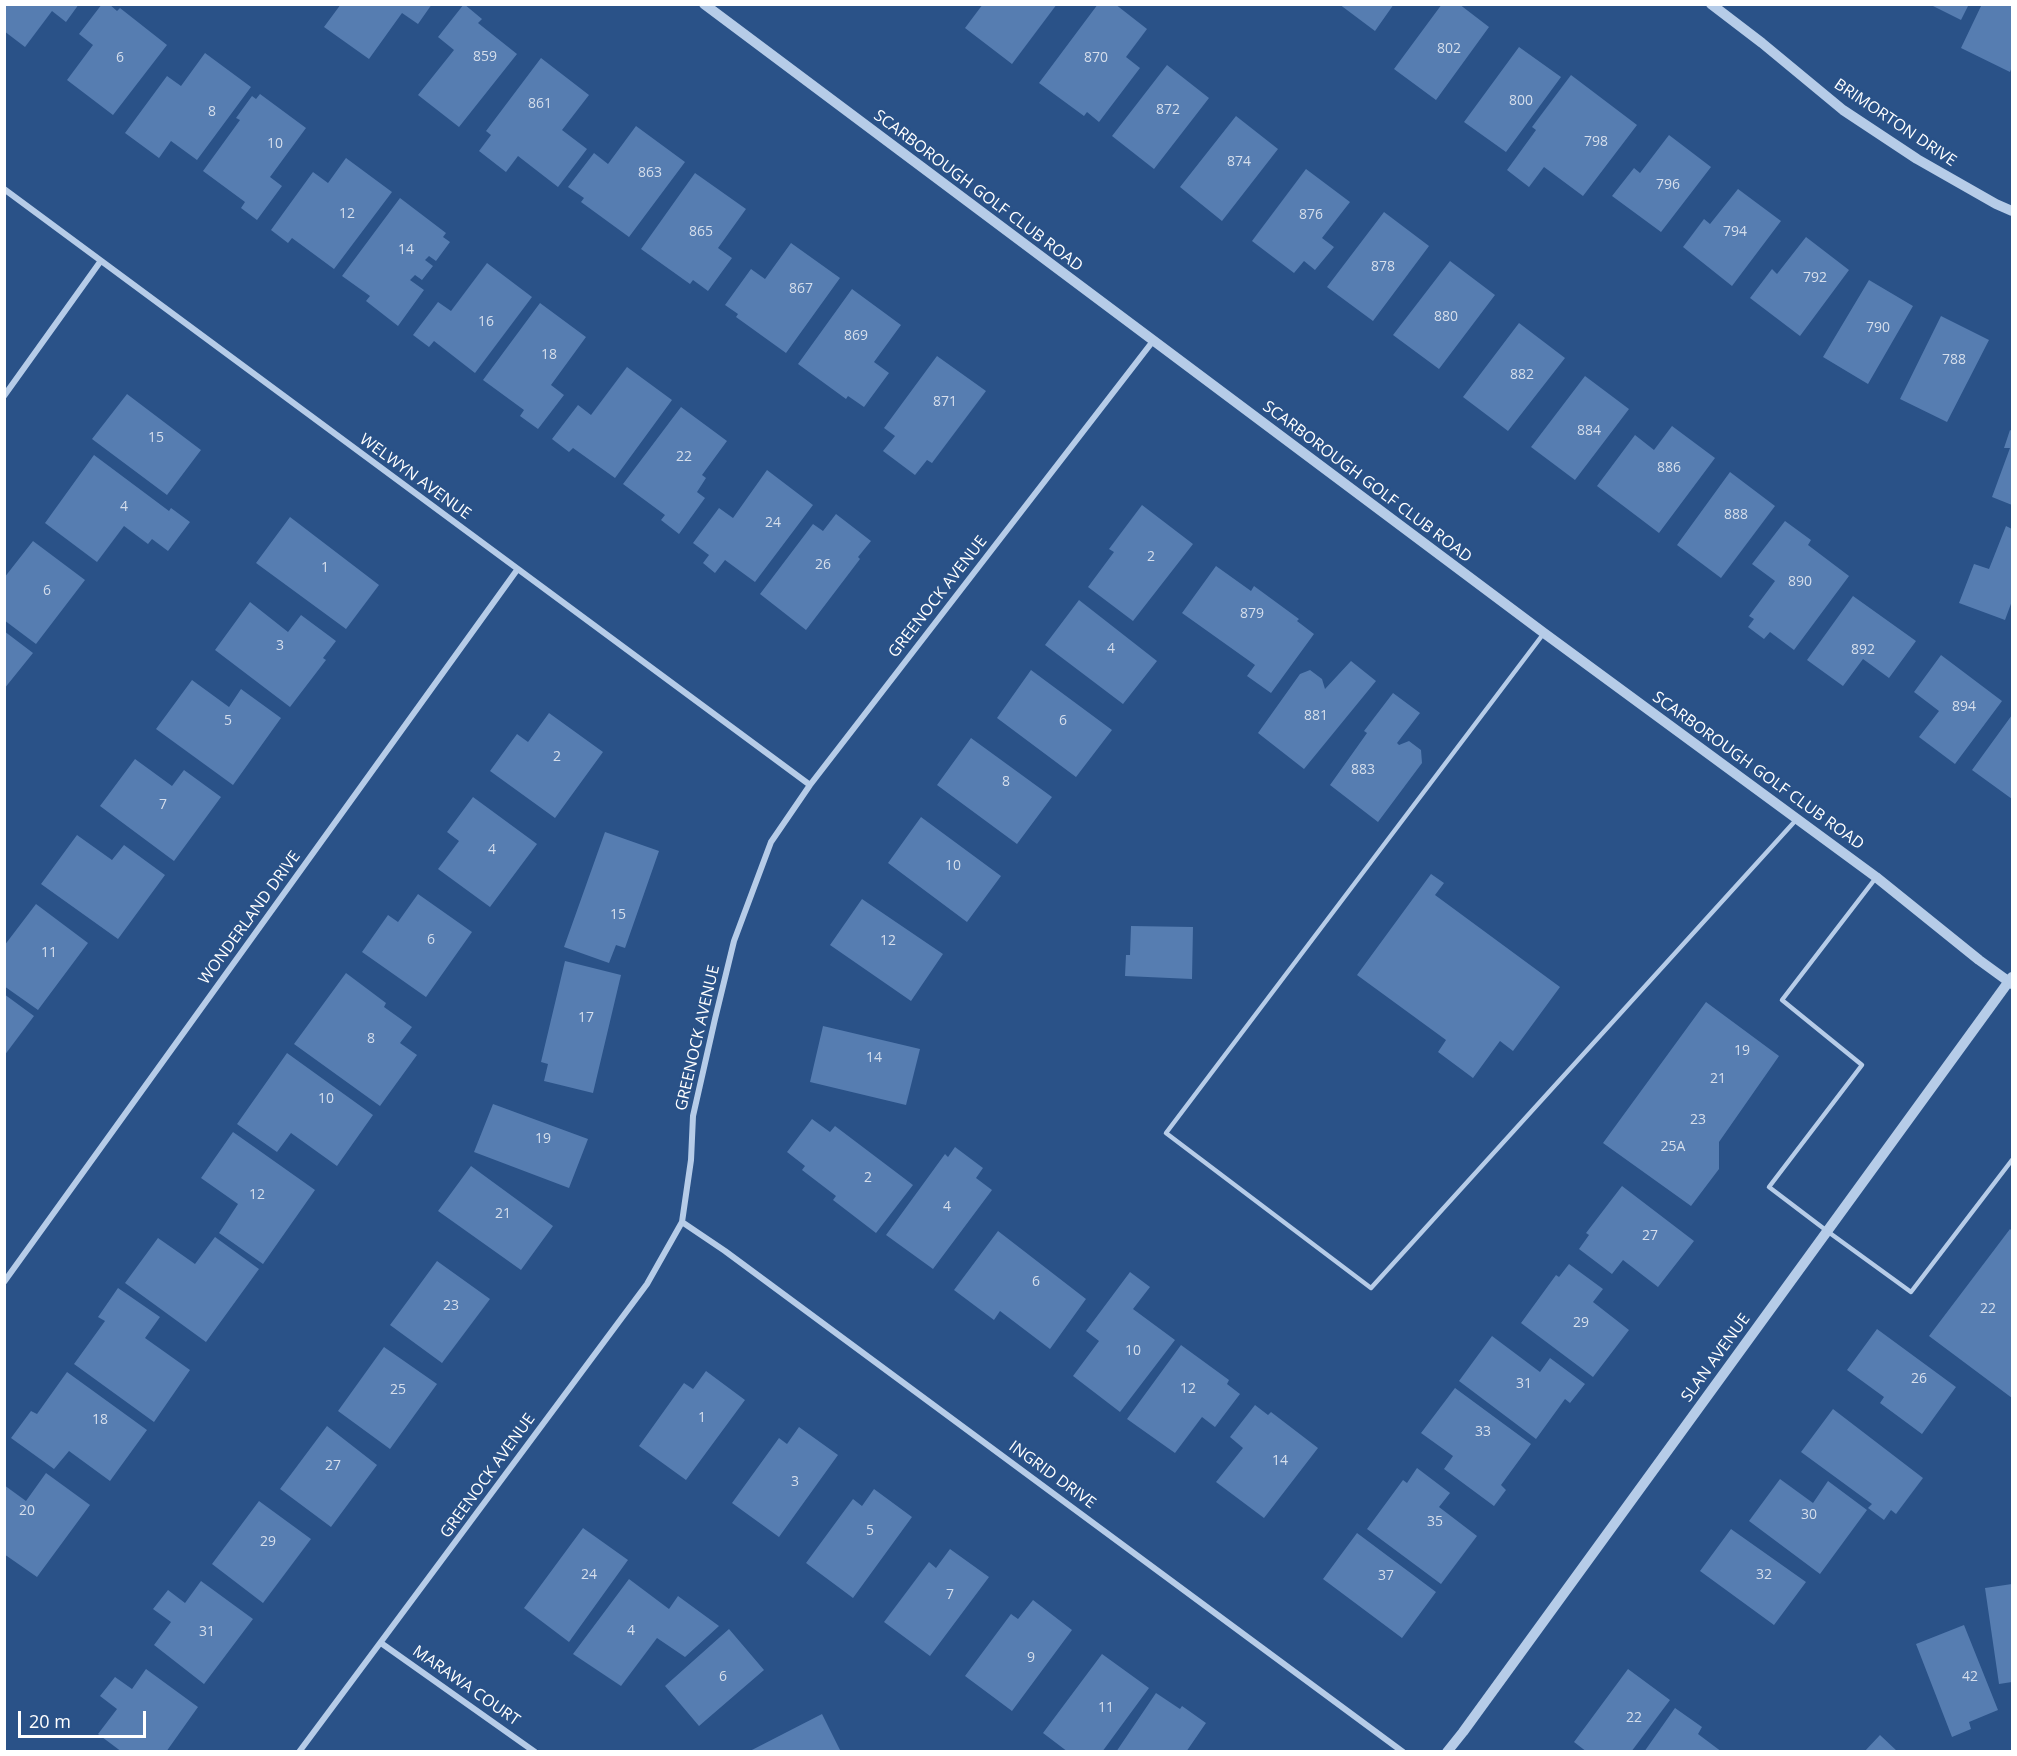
<!DOCTYPE html>
<html>
<head>
<meta charset="utf-8">
<style>
	body { margin:0 }
	#map { position:relative; width:2017px; height:1756px; overflow:hidden; background:#2a5288; font-family:"Open Sans",sans-serif }
	canvas { display:block }
	.frame { position:absolute; inset:0; border:6px solid #fff; pointer-events:none }
	.scale { position:absolute; left:18px; top:1711px; width:128px; height:27px; box-sizing:border-box; border:3px solid #fff; border-top:0; padding-left:8px; font-size:18px; line-height:21px; white-space:nowrap; color:#fff; -webkit-text-stroke:4px #2a5288; paint-order:stroke }
</style>
</head>
<body>
<div id="map">
<canvas width="2017" height="1756"></canvas>
<div class="frame"></div>
<div class="scale">20 m</div>
</div>
<script>
const ctx = document.querySelector('canvas').getContext('2d');
ctx.lineJoin = 'round';
function fill(path, color) {
  ctx.fillStyle = color;
  ctx.fill(path, 'evenodd');
}
function poly(rows) {
  const path = new Path2D();
  for (const r of rows) {
    path.moveTo(r[0], r[1]);
    for (let i = 2; i < r.length; i += 2) path.lineTo(r[i], r[i + 1]);
  }
  return path;
}
function strokePath(path, color, width, dash) {
  ctx.strokeStyle = color;
  ctx.lineWidth = width;
  ctx.lineCap = dash ? 'butt' : 'round';
  ctx.setLineDash(dash || []);
  ctx.stroke(path);
}
function write(font, color, halo, rows, align = 'center') {
  ctx.font = font + ' "Open Sans",sans-serif';
  ctx.lineWidth = 4.5;
  ctx.setLineDash([]);
  ctx.textBaseline = 'middle';
  ctx.strokeStyle = halo;
  ctx.fillStyle = color;
  for (const [text, x, y, turn = 0] of rows) {
    ctx.save();
    ctx.translate(x, y);
    ctx.rotate((+turn || 0) * Math.PI / 180);
    ctx.textAlign = isNaN(turn) ? turn : align;
    if (halo) ctx.strokeText(text, 0, 0);
    ctx.fillText(text, 0, 0);
    ctx.restore();
  }
}
fill(poly([
	[4,4,79,4,66,22,52,11,25,47,4,31],
	[102,4,109,4,117,11,120,8,167,45,113,115,67,80,93,45,79,34],
	[341,4,432,4,418,24,402,13,369,59,324,27],
	[464,4,482,19,478,23,517,54,459,127,418,95,454,50,438,37],
	[983,4,1057,4,1012,64,965,28],
	[1098,4,1115,4,1147,29,1126,57,1140,68,1099,122,1087,112,1084,116,1039,83],
	[1339,4,1394,4,1375,31],
	[1442,4,1459,4,1489,27,1436,100,1394,69],
	[1929,4,1969,4,1961,20],
	[1982,4,2012,4,2012,67,2010,72,1961,48],
	[1519,47,1561,77,1506,152,1464,122],
	[205,53,251,87,197,160,171,141,159,158,125,133,167,76,181,86],
	[541,58,589,95,562,130,587,149,558,187,518,156,506,172,479,151,491,135,486,131],
	[1167,65,1209,98,1154,169,1112,136],
	[1571,75,1637,125,1583,196,1544,167,1529,187,1507,170,1536,130,1532,127],
	[260,94,306,128,270,177,282,186,257,220,241,208,245,202,203,171,240,120,236,118,252,96,256,99],
	[1236,116,1278,149,1222,221,1180,187],
	[636,126,685,162,629,237,581,202,584,198,568,187,594,153,608,164],
	[1669,135,1711,167,1661,232,1612,196,1634,168,1640,173],
	[346,158,392,192,334,269,292,238,288,243,271,230,313,172,328,183],
	[1306,169,1350,202,1322,238,1334,247,1315,270,1304,261,1294,273,1252,241],
	[695,173,746,209,718,248,732,258,708,291,693,280,690,284,641,249],
	[1738,189,1781,221,1732,286,1683,247,1704,219,1710,224],
	[400,198,446,233,443,237,450,242,436,261,429,256,425,260,433,266,422,280,415,275,410,280,424,290,398,326,366,301,370,296,342,276],
	[1384,212,1429,246,1373,321,1327,287],
	[1806,237,1849,270,1800,336,1750,298,1772,269,1777,274],
	[791,243,840,278,786,353,736,317,738,314,725,305,751,269,765,279],
	[1450,261,1495,295,1439,369,1393,335],
	[487,263,532,297,475,373,434,341,429,347,413,335,438,302,451,311],
	[1869,280,1913,306,1868,384,1823,357],
	[852,289,901,325,874,362,889,373,864,407,848,396,846,399,798,364],
	[540,303,586,337,551,385,564,395,538,429,520,416,524,410,483,380],
	[1941,316,1989,340,1947,422,1900,399],
	[1519,323,1565,358,1508,431,1463,397],
	[937,356,986,391,932,463,927,460,915,475,883,451,895,436,884,428],
	[627,367,672,400,615,478,573,448,569,452,552,439,578,405,591,415],
	[1585,376,1629,409,1575,480,1531,447],
	[127,394,201,450,167,495,92,439],
	[681,407,727,441,702,475,706,478,697,492,705,498,679,534,661,520,665,515,623,484],
	[1672,426,1715,458,1659,533,1597,486,1635,435,1654,450],
	[2010,430,2012,431,2012,505,1992,497,2010,448,2004,448],
	[94,455,169,511,171,508,190,522,168,551,152,539,148,544,124,526,97,562,45,523],
	[767,470,813,505,755,582,725,560,715,573,703,563,709,555,693,543,719,508,733,518],
	[1730,472,1775,506,1721,578,1677,545],
	[1142,505,1193,544,1133,621,1088,587,1114,552,1109,549],
	[836,514,871,541,858,557,860,559,806,630,760,594,813,524,823,531],
	[290,517,379,585,346,629,256,563],
	[1785,521,1811,540,1808,545,1849,576,1794,650,1770,632,1764,639,1748,627,1754,619,1749,616,1775,581,1752,564],
	[2006,526,2012,529,2012,601,2005,620,1959,603,1974,564,1989,569],
	[33,541,85,580,36,644,4,620,4,578],
	[1216,566,1251,591,1254,586,1299,619,1297,621,1314,634,1271,693,1247,676,1255,665,1182,613],
	[1853,596,1916,641,1889,678,1863,659,1843,686,1807,660],
	[1079,600,1157,661,1123,704,1045,645],
	[250,602,288,632,301,615,336,641,323,658,326,660,290,707,215,650],
	[4,631,33,653,4,689],
	[1941,655,2002,701,1955,764,1919,737,1939,711,1914,692],
	[1351,661,1376,681,1304,769,1258,733,1300,674,1310,670,1322,679,1325,689],
	[1031,670,1112,730,1076,777,997,718],
	[192,680,229,707,241,689,281,718,233,785,156,729],
	[1393,693,1420,713,1397,743,1399,745,1409,741,1421,750,1422,763,1378,822,1330,785,1367,733,1364,731],
	[549,713,603,752,555,818,490,771,517,734,528,742],
	[2012,715,2012,799,1972,770],
	[971,738,1052,797,1017,844,937,785],
	[135,759,172,786,184,770,221,797,174,861,100,806],
	[473,797,537,844,490,907,438,869,459,841,447,832],
	[921,817,1001,876,967,922,888,863],
	[605,832,659,851,625,948,616,945,609,963,564,947],
	[77,835,112,860,124,845,165,875,118,939,41,884],
	[1431,874,1444,883,1435,895,1560,987,1513,1051,1500,1041,1473,1078,1438,1052,1446,1040,1357,975],
	[418,894,472,932,426,997,362,952,388,915,398,922],
	[862,899,943,954,911,1001,830,945],
	[36,904,88,943,38,1010,4,986,4,946],
	[1131,926,1193,927,1192,979,1125,976,1126,955,1130,955],
	[565,961,621,975,593,1093,544,1081,548,1064,541,1062],
	[346,973,386,1003,384,1007,412,1027,400,1043,417,1055,380,1106,294,1044],
	[4,994,34,1016,4,1056],
	[1706,1002,1779,1056,1719,1142,1719,1169,1691,1206,1603,1143],
	[823,1026,920,1049,906,1105,810,1082],
	[287,1053,373,1115,337,1166,291,1133,277,1152,237,1124],
	[493,1104,588,1139,569,1188,474,1152],
	[812,1119,830,1132,835,1126,913,1185,876,1233,833,1200,836,1196,802,1170,805,1166,787,1152],
	[233,1132,315,1190,263,1264,219,1233,238,1204,201,1178],
	[955,1147,983,1168,976,1178,992,1190,933,1269,886,1235,945,1154,948,1157],
	[471,1166,553,1226,521,1270,438,1211],
	[1622,1186,1694,1241,1658,1287,1623,1260,1612,1274,1579,1249,1589,1235,1586,1233],
	[2010,1229,2012,1231,2012,1398,1929,1336],
	[998,1231,1086,1299,1050,1349,1000,1311,994,1320,954,1290],
	[215,1237,259,1269,206,1342,125,1283,158,1238,195,1264],
	[437,1261,490,1299,442,1363,390,1325],
	[1569,1264,1603,1289,1593,1302,1629,1330,1593,1377,1521,1323,1556,1275,1559,1277],
	[1130,1272,1150,1287,1133,1309,1175,1340,1120,1412,1073,1376,1099,1341,1086,1331],
	[118,1288,160,1317,145,1338,190,1370,154,1422,74,1364,105,1321,98,1317],
	[1877,1329,1956,1387,1922,1434,1880,1403,1884,1397,1847,1370],
	[1492,1336,1540,1372,1550,1358,1585,1384,1570,1403,1565,1399,1536,1439,1459,1381],
	[1181,1345,1229,1380,1227,1384,1240,1394,1215,1427,1202,1417,1175,1453,1127,1419],
	[384,1347,437,1384,390,1449,338,1411],
	[706,1371,745,1400,686,1480,639,1446,684,1383,693,1389],
	[67,1372,147,1430,110,1481,69,1451,54,1469,11,1438,31,1411,37,1414],
	[1455,1388,1531,1444,1501,1485,1506,1490,1494,1506,1444,1469,1453,1456,1421,1433],
	[1255,1405,1268,1415,1271,1412,1318,1448,1264,1518,1216,1482,1243,1448,1230,1437],
	[1833,1409,1923,1478,1896,1514,1891,1510,1884,1520,1868,1508,1872,1504,1801,1452],
	[327,1426,377,1465,331,1527,280,1489],
	[799,1427,838,1455,779,1537,732,1503,779,1438,787,1444],
	[1417,1468,1450,1493,1439,1507,1477,1536,1441,1584,1367,1529,1403,1480,1407,1483],
	[46,1473,90,1505,37,1577,4,1554,4,1485,26,1501],
	[1780,1479,1813,1503,1828,1481,1867,1510,1820,1574,1749,1521],
	[874,1489,912,1517,853,1598,806,1563,853,1499,862,1506],
	[259,1501,311,1539,263,1603,212,1564],
	[583,1528,628,1560,569,1642,524,1608],
	[1731,1529,1806,1582,1774,1625,1700,1571],
	[1357,1533,1436,1592,1402,1638,1323,1579],
	[950,1549,989,1577,930,1656,884,1622,929,1562,936,1568],
	[629,1579,669,1609,678,1596,719,1626,685,1657,657,1638,621,1686,573,1654],
	[201,1581,253,1619,204,1684,154,1645,171,1622,153,1609,168,1590,185,1603],
	[2012,1584,2012,1682,1999,1684,1985,1588],
	[1033,1600,1072,1630,1012,1711,965,1676,1011,1614,1018,1619],
	[1964,1625,1998,1710,1969,1722,1971,1729,1952,1737,1916,1644],
	[729,1629,764,1670,699,1726,665,1686],
	[1102,1654,1149,1688,1102,1752,1068,1752,1043,1733],
	[146,1669,198,1707,166,1752,122,1752,98,1734,117,1709,100,1696,115,1677,132,1689],
	[1628,1669,1670,1700,1631,1752,1587,1752,1574,1742],
	[1156,1693,1180,1709,1182,1706,1206,1723,1186,1752,1116,1752],
	[1675,1708,1702,1727,1698,1734,1722,1752,1644,1752],
	[822,1714,841,1752,748,1752],
	[1880,1735,1898,1752,1864,1752]
]), '#567db1');
strokePath(poly([
	[1544,633,1166,1133,1371,1288,1796,820],
	[1875,879,1782,1000,1862,1065,1769,1187,1827,1231,1911,1292,2012,1160]
]), '#b6cce8', 4.5);
strokePath(poly([
	[4,189,810,785],
	[4,396,100,262],
	[682,1222,725,1251,1403,1752],
	[4,1282,517,570],
	[381,1643,535,1752],
	[299,1752,647,1284,682,1222,691,1160,693,1116,715,1019,734,941,771,842,810,785,1153,341]
]), '#b6cce8', 6);
strokePath(poly([
	[704,4,1544,633,1876,877,1979,960,2012,984],
	[1711,4,1762,43,1843,110,1917,159,1996,204,2012,211],
	[1447,1752,1463,1732,2012,977]
]), '#b6cce8', 10);
write('14px', '#d5deec', null, [
	["802",1449,49],
	["859",485,57],
	["6",120,58],
	["870",1096,58],
	["800",1521,101],
	["861",540,104],
	["872",1168,110],
	["8",212,112],
	["798",1596,142],
	["10",275,144],
	["874",1239,162],
	["863",650,173],
	["796",1668,185],
	["12",347,214],
	["876",1311,215],
	["865",701,232],
	["794",1735,232],
	["14",406,250],
	["878",1383,267],
	["792",1815,278],
	["867",801,289],
	["880",1446,317],
	["16",486,322],
	["790",1878,328],
	["869",856,336],
	["18",549,355],
	["788",1954,360],
	["882",1522,375],
	["871",945,402],
	["884",1589,431],
	["15",156,438],
	["22",684,457],
	["886",1669,468],
	["4",124,507],
	["888",1736,515],
	["24",773,523],
	["2",1151,557],
	["26",823,565],
	["1",325,568],
	["890",1800,582],
	["6",47,591],
	["879",1252,614],
	["3",280,646],
	["4",1111,649],
	["892",1863,650],
	["894",1964,707],
	["881",1316,716],
	["5",228,721],
	["6",1063,721],
	["2",557,757],
	["883",1363,770],
	["8",1006,782],
	["7",163,805],
	["4",492,850],
	["10",953,866],
	["15",618,915],
	["6",431,940],
	["12",888,941],
	["11",49,953],
	["17",586,1018],
	["8",371,1039],
	["19",1742,1051],
	["14",874,1058],
	["21",1718,1079],
	["10",326,1099],
	["23",1698,1120],
	["19",543,1139],
	["25A",1673,1147],
	["2",868,1178],
	["12",257,1195],
	["4",947,1207],
	["21",503,1214],
	["27",1650,1236],
	["6",1036,1282],
	["23",451,1306],
	["22",1988,1309],
	["29",1581,1323],
	["10",1133,1351],
	["26",1919,1379],
	["31",1524,1384],
	["12",1188,1389],
	["25",398,1390],
	["1",702,1418],
	["18",100,1420],
	["33",1483,1432],
	["14",1280,1461],
	["27",333,1466],
	["3",795,1482],
	["20",27,1511],
	["30",1809,1515],
	["35",1435,1522],
	["5",870,1531],
	["29",268,1542],
	["24",589,1575],
	["32",1764,1575],
	["37",1386,1576],
	["7",950,1595],
	["4",631,1631],
	["31",207,1632],
	["9",1031,1658],
	["6",723,1677],
	["42",1970,1677],
	["11",1106,1708],
	["22",1634,1718]
]);
write('16px', '#fff', '#2a5288', [
	["BRIMORTON DRIVE",1895,123,34],
	["SCARBOROUGH GOLF CLUB ROAD",978,191,37],
	["WELWYN AVENUE",415,477,36],
	["SCARBOROUGH GOLF CLUB ROAD",1367,482,37],
	["GREENOCK AVENUE",938,597,-52],
	["SCARBOROUGH GOLF CLUB ROAD",1758,771,36],
	["WONDERLAND DRIVE",250,918,-54],
	["GREENOCK AVENUE",698,1038,-77],
	["SLAN AVENUE",1716,1358,-54],
	["INGRID DRIVE",1052,1475,36],
	["GREENOCK AVENUE",488,1476,-54],
	["MARAWA COURT",466,1686,35]
]);
</script>
</body>
</html>
